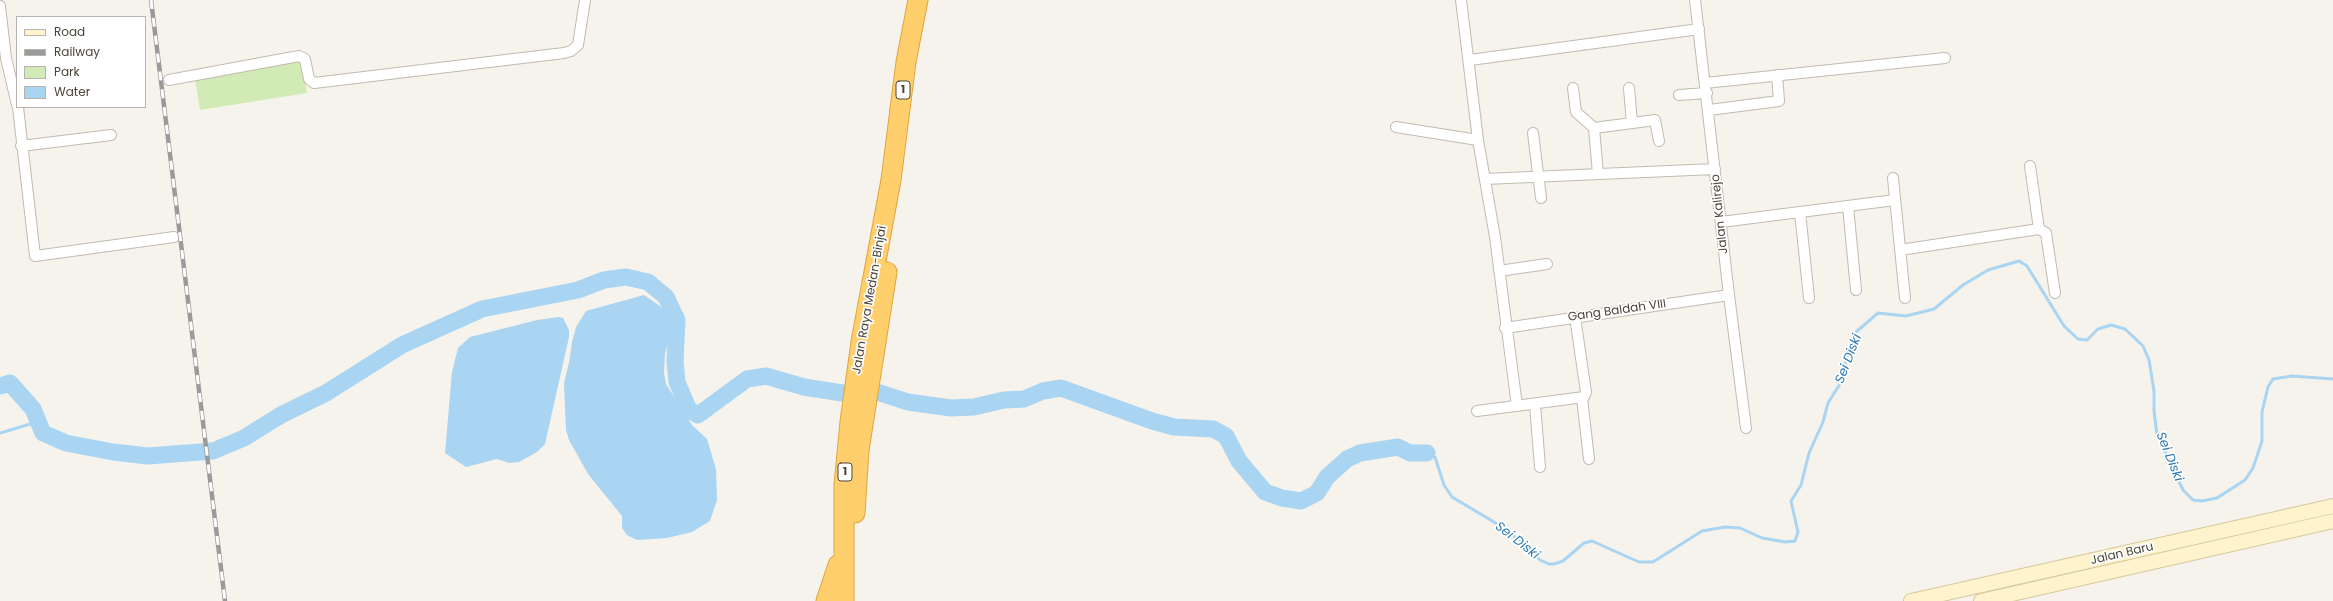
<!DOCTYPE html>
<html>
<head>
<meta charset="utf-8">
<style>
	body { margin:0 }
	#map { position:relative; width:2333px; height:601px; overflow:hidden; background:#f6f3ec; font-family:Poppins,sans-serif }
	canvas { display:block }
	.legend { position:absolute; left:16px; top:16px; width:130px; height:92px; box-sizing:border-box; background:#fff; border:1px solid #b7b4b0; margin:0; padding:5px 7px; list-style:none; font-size:12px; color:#4b4439 }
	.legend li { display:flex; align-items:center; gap:8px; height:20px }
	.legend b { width:20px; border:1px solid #b7b4b0 }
</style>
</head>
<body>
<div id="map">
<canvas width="2333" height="601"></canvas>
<ul class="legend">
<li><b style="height:5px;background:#fff3cd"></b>Road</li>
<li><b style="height:5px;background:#9a9a9a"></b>Railway</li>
<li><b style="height:11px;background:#d2eab5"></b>Park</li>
<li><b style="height:11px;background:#a9d4f2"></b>Water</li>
</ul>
</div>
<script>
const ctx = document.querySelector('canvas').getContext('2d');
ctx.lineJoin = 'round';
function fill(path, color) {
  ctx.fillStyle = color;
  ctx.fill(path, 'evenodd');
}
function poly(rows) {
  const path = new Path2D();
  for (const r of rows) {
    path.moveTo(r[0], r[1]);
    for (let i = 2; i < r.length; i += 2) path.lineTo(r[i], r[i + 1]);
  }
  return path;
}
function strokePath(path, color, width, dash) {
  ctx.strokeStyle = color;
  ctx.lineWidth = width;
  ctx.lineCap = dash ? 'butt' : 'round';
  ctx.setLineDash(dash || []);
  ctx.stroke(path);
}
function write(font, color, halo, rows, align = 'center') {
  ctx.font = font + ' Poppins,sans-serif';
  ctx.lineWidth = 3.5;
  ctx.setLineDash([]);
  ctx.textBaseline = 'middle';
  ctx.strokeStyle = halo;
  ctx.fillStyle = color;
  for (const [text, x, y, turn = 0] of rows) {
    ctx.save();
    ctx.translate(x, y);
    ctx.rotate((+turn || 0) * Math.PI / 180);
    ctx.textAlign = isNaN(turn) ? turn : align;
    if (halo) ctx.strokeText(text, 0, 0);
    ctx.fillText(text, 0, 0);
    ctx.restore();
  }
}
fill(poly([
	[302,61,307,93,200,110,195,79]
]), '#d2eab5');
fill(poly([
	[644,295,660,306,671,318,671,331,665,354,664,373,666,384,692,425,707,439,716,469,717,500,710,521,692,532,667,538,637,540,627,535,622,528,622,516,588,474,569,440,566,430,564,383,569,363,572,342,576,327,586,311],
	[559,317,563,318,569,330,569,337,545,444,537,452,519,462,509,463,497,459,466,467,445,453,452,372,458,348,470,337,537,320]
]), '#a9d4f2');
strokePath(poly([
	[0,433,37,422],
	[1427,453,1435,457,1444,485,1452,497,1494,522,1519,540,1540,560,1549,564,1554,564,1563,561,1584,543,1592,541,1639,562,1653,562,1702,531,1725,527,1740,528,1762,538,1785,542,1795,541,1798,532,1791,501,1801,485,1809,453,1823,422,1828,403,1840,384,1850,345,1856,332,1878,313,1906,316,1934,309,1963,285,1988,270,2019,261,2027,266,2064,326,2078,339,2087,340,2098,329,2111,325,2125,329,2143,346,2149,360,2154,391,2154,411,2157,435,2183,490,2193,500,2202,501,2217,498,2245,480,2253,468,2262,441,2262,412,2268,387,2273,379,2292,376,2333,379]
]), '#a9d4f2', 3);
strokePath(poly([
	[0,386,10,383,33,409,43,433,66,443,113,452,148,456,213,451,244,438,281,415,326,393,402,345,482,309,578,290,604,280,626,277,648,282,666,297,677,320,675,361,677,382,689,410,698,415,747,379,766,376,804,387,842,393,874,391,908,402,951,408,974,407,1004,400,1024,399,1043,391,1061,388,1152,421,1174,427,1213,429,1226,436,1239,461,1265,492,1282,498,1301,501,1317,493,1327,477,1347,459,1360,453,1398,447,1410,453,1427,453]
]), '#a9d4f2', 17);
const street = poly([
	[1461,0,1478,140,1495,237,1517,406],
	[1695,0,1729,295,1746,428],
	[0,6,6,58,17,105],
	[1470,60,1699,29],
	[169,80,299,56,305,59,309,79,314,83,564,53,571,51,578,45,585,0],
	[1705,83,1945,58],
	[1573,88,1576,112,1594,128,1598,174],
	[1629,88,1632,123],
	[1679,95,1707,93],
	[18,107,35,256,174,237],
	[1709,110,1779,101,1777,75],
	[1396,127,1478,140],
	[1594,128,1655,120,1659,141],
	[1533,133,1541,198],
	[21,146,111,135],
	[2030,166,2039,229],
	[1893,178,1905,298],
	[1485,179,1715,169],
	[1848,206,1856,290],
	[1800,212,1809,298],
	[1721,222,1895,200],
	[1900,250,2039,229,2046,233,2055,293],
	[1499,271,1547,264],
	[1505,328,1729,295],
	[1582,398,1589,459],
	[1535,404,1540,467],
	[1477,411,1584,397,1586,392,1575,317]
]);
const secondary = poly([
	[1911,601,2333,506],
	[1981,601,2333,521]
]);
const highway = poly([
	[855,513,859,450,887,272],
	[826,601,838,565],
	[844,601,844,485,850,422,861,342,891,180,906,62,918,0]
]);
strokePath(street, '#c2bbae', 12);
strokePath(secondary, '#d6c79b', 16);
strokePath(highway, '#e0a43c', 21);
strokePath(street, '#fff', 10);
strokePath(secondary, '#fff3cd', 14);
strokePath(highway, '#ffcf6e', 19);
const rail = poly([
	[151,0,225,601]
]);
strokePath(rail, '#9a9a9a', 4.5);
strokePath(rail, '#fff', 3, [9]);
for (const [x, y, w] of [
	[903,90,14],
	[845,472,14]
]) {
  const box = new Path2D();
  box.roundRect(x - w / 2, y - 9, w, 18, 3);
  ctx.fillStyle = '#fff';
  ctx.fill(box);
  strokePath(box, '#4b4439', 1);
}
write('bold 11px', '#4b4439', null, [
	["1",903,90],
	["1",845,472]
]);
write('12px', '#4b4439', '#fff', [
	["Jalan Kalirejo",1720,214,-96],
	["Jalan Raya Medan-Binjai",870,300,-80],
	["Gang Baldah VIII",1617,311,-8],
	["Jalan Baru",2122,554,-13]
]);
write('italic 13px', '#2e7ab2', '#fff', [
	["Sei Diski",1849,359,-69],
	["Sei Diski",2169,457,68],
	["Sei Diski",1517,541,38]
]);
</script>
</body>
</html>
